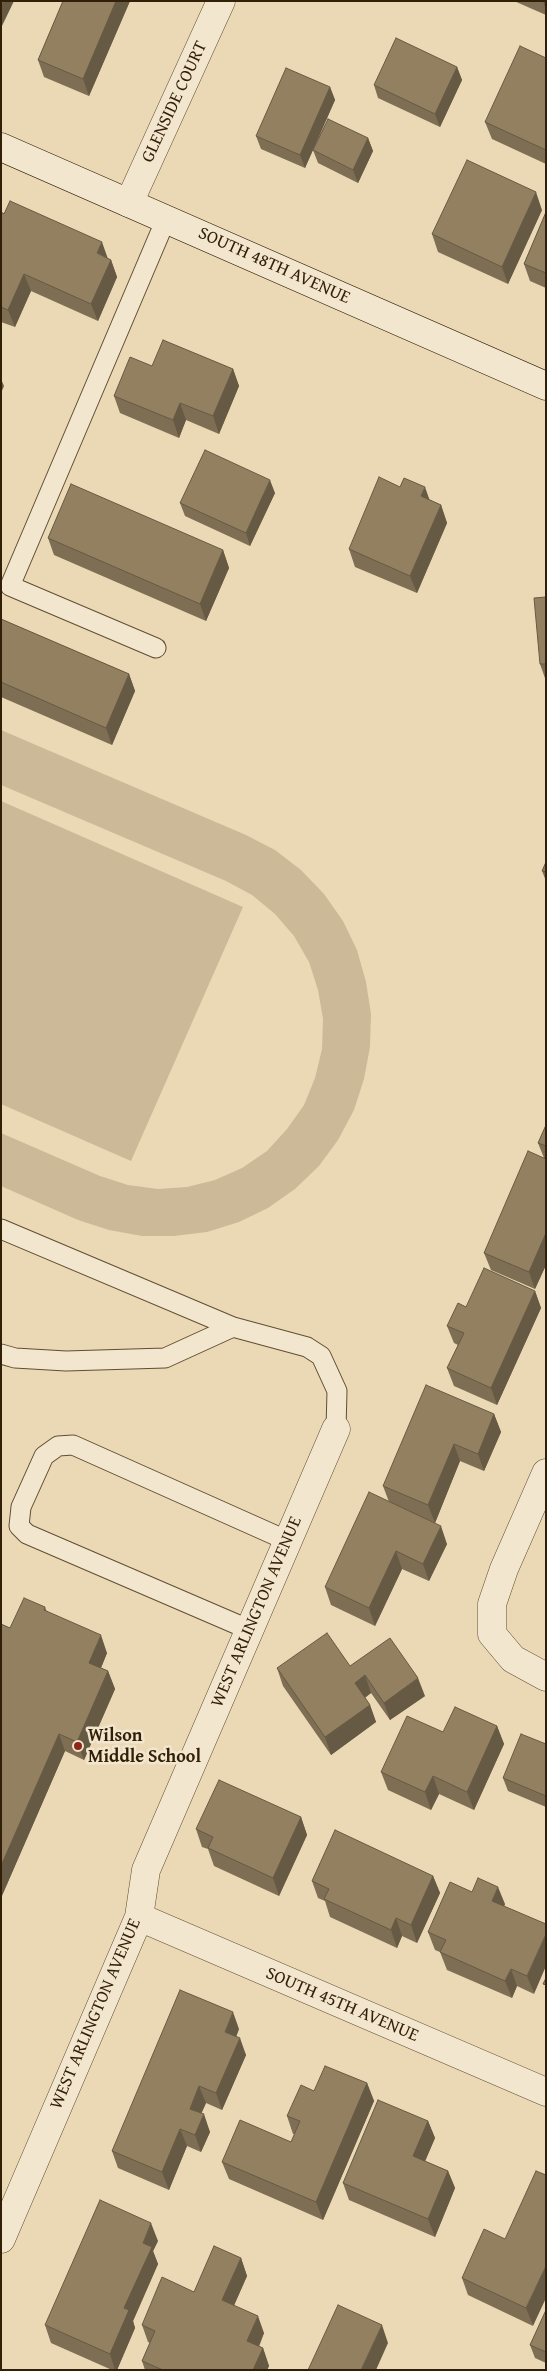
<!DOCTYPE html>
<html>
<head>
<meta charset="utf-8">
<style>
	body { margin:0 }
	#map { position:relative; width:547px; height:2371px; overflow:hidden; background:#ebd9b5; font-family:"Gentium Book Plus",serif }
	canvas { display:block }
	.frame { position:absolute; inset:0; border:2px solid #321f07; pointer-events:none }
</style>
</head>
<body>
<div id="map">
<canvas width="547" height="2371"></canvas>
<div class="frame"></div>
</div>
<script>
const ctx = document.querySelector('canvas').getContext('2d');
ctx.lineJoin = 'round';
function fill(path, color) {
  ctx.fillStyle = color;
  ctx.fill(path, 'evenodd');
}
function poly(rows) {
  const path = new Path2D();
  for (const r of rows) {
    path.moveTo(r[0], r[1]);
    for (let i = 2; i < r.length; i += 2) path.lineTo(r[i], r[i + 1]);
  }
  return path;
}
function strokePath(path, color, width, dash) {
  ctx.strokeStyle = color;
  ctx.lineWidth = width;
  ctx.lineCap = dash ? 'butt' : 'round';
  ctx.setLineDash(dash || []);
  ctx.stroke(path);
}
function write(font, color, halo, rows, align = 'center') {
  ctx.font = font + ' "Gentium Book Plus",serif';
  ctx.lineWidth = 5;
  ctx.setLineDash([]);
  ctx.textBaseline = 'middle';
  ctx.strokeStyle = halo;
  ctx.fillStyle = color;
  for (const [text, x, y, turn = 0] of rows) {
    ctx.save();
    ctx.translate(x, y);
    ctx.rotate((+turn || 0) * Math.PI / 180);
    ctx.textAlign = isNaN(turn) ? turn : align;
    if (halo) ctx.strokeText(text, 0, 0);
    ctx.fillText(text, 0, 0);
    ctx.restore();
  }
}
fill(poly([
	[1,730,246,835,275,850,301,870,324,894,343,921,357,950,366,982,371,1014,370,1047,364,1079,354,1110,338,1140,319,1166,295,1189,268,1208,239,1222,207,1232,174,1236,142,1236,109,1230,78,1220,1,1186,1,1133,100,1176,128,1185,158,1189,187,1187,215,1180,242,1168,267,1151,287,1129,304,1105,315,1078,322,1049,323,1019,318,990,309,962,294,936,275,914,252,895,226,881,1,785],
	[1,801,243,907,131,1161,1,1104]
]), '#ccb997');
const lane = poly([
	[156,648,10,586,166,219],
	[1,1229,233,1327,307,1347,321,1356,337,1391,336,1429],
	[1,1354,15,1358,66,1361,165,1358,233,1327],
	[250,1630,27,1534,19,1526,21,1507,44,1456,58,1446,73,1445,288,1541]
]);
const street = poly([
	[129,203,221,1],
	[546,1473,504,1569,492,1604,492,1634,513,1659,546,1677],
	[139,1917,546,2092],
	[1,2239,139,1917,146,1870,336,1429]
]);
const secondary = poly([
	[1,147,546,386]
]);
strokePath(lane, '#604e32', 21);
strokePath(street, '#604e32', 29);
strokePath(secondary, '#321f07', 29);
strokePath(lane, '#f2e6cf', 19);
strokePath(street, '#f2e6cf', 28);
strokePath(secondary, '#f2e6cf', 28);
fill(poly([
	[63,1,130,1,89,96,44,77,38,60],
	[514,1,546,1,546,15],
	[546,58,546,164,492,139,485,122],
	[457,67,462,80,440,127,378,98,374,85],
	[330,87,335,100,305,168,261,149,256,136],
	[368,138,373,151,358,183,318,163,313,150],
	[542,210,508,284,438,252,432,234],
	[1,212,111,260,117,277,98,321,31,291,15,327,1,322],
	[546,212,546,288,530,281,524,264],
	[152,366,233,369,239,386,219,434,186,420,179,438,120,413,114,396],
	[400,487,441,505,447,523,417,593,355,567,349,549],
	[275,493,250,546,185,516,180,503],
	[48,538,223,550,229,568,206,621,54,555],
	[546,597,546,681,540,664],
	[1,619,129,674,135,691,112,745,1,697],
	[546,862,546,881,542,871],
	[546,1125,546,1265,535,1289,491,1270,484,1253,544,1158,538,1143],
	[535,1291,541,1308,497,1405,454,1386,447,1368,458,1345,454,1343,447,1326,466,1307],
	[494,1414,501,1432,484,1471,460,1461,435,1523,416,1515,447,1544,429,1581,402,1569,375,1626,331,1605,325,1587,389,1502,383,1486],
	[45,1607,47,1612,107,1653,101,1668,108,1671,115,1689,84,1760,65,1751,1,1898,1,1624,10,1628],
	[350,1666,425,1696,390,1720,371,1693,365,1698,370,1705,376,1722,331,1755,283,1686,277,1668],
	[497,1726,504,1744,474,1810,439,1794,431,1810,388,1790,381,1772,443,1732],
	[546,1744,546,1807,508,1791,503,1778],
	[301,1817,307,1835,279,1896,214,1866,208,1849,202,1847,196,1829],
	[433,1876,440,1893,417,1943,402,1936,397,1948,330,1917,325,1901,318,1898,312,1881],
	[472,1892,505,1904,504,1906,534,1994,517,1986,512,1998,447,1970,440,1952,435,1950,428,1932],
	[239,2029,236,2037,246,2055,222,2110,206,2103,201,2113,210,2132,201,2152,187,2146,169,2190,118,2168,112,2151],
	[367,2083,374,2101,323,2220,229,2179,222,2162,291,2142,295,2134,293,2134,287,2116,314,2091],
	[428,2121,435,2138,425,2161,448,2171,455,2188,435,2237,349,2200,343,2183],
	[505,2239,533,2326,468,2295,462,2278],
	[158,2241,153,2251,158,2264,133,2321,135,2328,117,2370,112,2370,51,2343,45,2325],
	[241,2258,247,2276,234,2305,264,2333,259,2347,263,2348,269,2366,267,2370,145,2370,142,2361,150,2343,148,2342,142,2325,194,2292],
	[546,2310,546,2363,535,2358,530,2345]
]), '#7e6e53');
fill(poly([
	[3,1,14,1,1,28,1,5],
	[116,1,130,1,89,96,83,79],
	[543,1,546,1,546,10],
	[457,67,462,80,440,127,435,114],
	[330,87,335,100,305,168,300,155],
	[368,138,373,151,358,183,353,170],
	[536,192,542,210,508,284,502,267],
	[102,242,108,259,97,253],
	[111,260,117,277,98,321,91,304],
	[24,274,31,291,15,327,8,310],
	[233,369,239,386,219,434,213,416],
	[1,379,4,386,1,393],
	[180,403,186,420,179,438,173,420],
	[270,480,275,493,250,546,246,533],
	[425,487,431,504,421,496],
	[441,505,447,523,417,593,410,576],
	[223,550,229,568,206,621,200,604],
	[129,674,135,691,112,745,106,728],
	[546,1233,546,1265,535,1289,529,1272],
	[535,1291,541,1308,497,1405,491,1388],
	[494,1414,501,1432,484,1471,478,1454],
	[454,1444,460,1461,435,1523,428,1505],
	[441,1526,447,1544,429,1581,423,1564],
	[396,1551,402,1569,375,1626,369,1608],
	[101,1635,107,1653,96,1680,89,1663],
	[108,1671,115,1689,84,1760,77,1742],
	[365,1675,371,1693,361,1700,355,1683],
	[418,1678,425,1696,390,1720,384,1703],
	[370,1705,376,1722,331,1755,325,1737],
	[497,1726,504,1744,474,1810,467,1792],
	[59,1734,65,1751,1,1898,1,1866],
	[433,1776,439,1794,431,1810,425,1792],
	[301,1817,307,1835,279,1896,273,1878],
	[433,1876,440,1893,417,1943,411,1925],
	[498,1887,505,1904,499,1918,492,1901],
	[396,1918,402,1936,397,1948,391,1930],
	[546,1934,546,1966,534,1994,527,1976],
	[511,1969,517,1986,512,1998,505,1981],
	[233,2012,239,2029,231,2049,225,2032],
	[240,2038,246,2055,222,2110,216,2093],
	[367,2083,374,2101,323,2220,316,2202],
	[199,2086,206,2103,196,2126,190,2109],
	[204,2114,210,2132,201,2152,195,2135],
	[428,2121,435,2138,420,2173,413,2156],
	[180,2129,187,2146,169,2190,162,2172],
	[448,2171,455,2188,435,2237,428,2219],
	[151,2223,158,2241,153,2251,158,2264,133,2321,135,2328,117,2370,115,2370,110,2354,124,2308,143,2243],
	[241,2258,247,2276,229,2317,222,2300],
	[546,2266,546,2298,533,2326,526,2308],
	[258,2316,264,2333,253,2359,247,2341],
	[382,2325,388,2343,376,2370,361,2370],
	[263,2348,269,2366,267,2370,253,2370]
]), '#665a44');
const building = poly([
	[63,1,116,1,83,79,38,60,63,1],
	[396,38,457,67,435,114,374,85,396,38],
	[520,46,546,58,546,150,485,122,520,46],
	[286,68,330,87,300,155,256,136,286,68],
	[328,119,368,138,353,170,313,150,328,119],
	[467,160,536,192,502,267,432,234,467,160],
	[10,201,102,242,97,253,111,260,91,304,24,274,8,310,1,307,1,212,4,214,10,201],
	[546,212,546,273,524,264,546,212],
	[163,340,233,369,213,416,180,403,173,420,114,396,130,357,152,366,163,340],
	[205,450,270,480,246,533,180,503,205,450],
	[379,477,400,487,404,478,425,487,421,496,441,505,410,576,349,549,379,477],
	[71,484,223,550,200,604,48,538,71,484],
	[546,597,546,664,540,664,534,598,546,597],
	[1,619,129,674,106,728,1,682,1,619],
	[546,862,546,872,542,871,546,862],
	[546,1125,546,1146,538,1143,546,1125],
	[528,1151,546,1159,546,1233,529,1272,484,1253,528,1151],
	[484,1268,535,1291,491,1388,447,1368,464,1333,447,1326,458,1303,466,1307,484,1268],
	[426,1385,494,1414,478,1454,454,1444,428,1505,383,1486,426,1385],
	[369,1492,441,1526,423,1564,396,1551,369,1608,325,1587,369,1492],
	[24,1598,45,1607,44,1610,101,1635,89,1663,108,1671,77,1742,59,1734,1,1866,1,1624,10,1628,24,1598],
	[327,1633,350,1666,390,1638,418,1678,384,1703,365,1675,355,1683,370,1705,325,1737,277,1668,327,1633],
	[455,1707,497,1726,467,1792,433,1776,425,1792,381,1772,407,1716,443,1732,455,1707],
	[521,1734,546,1744,546,1796,503,1778,521,1734],
	[219,1780,301,1817,273,1878,208,1848,213,1837,196,1829,219,1780],
	[335,1830,433,1876,411,1925,396,1918,391,1930,324,1899,329,1889,312,1881,335,1830],
	[478,1878,498,1887,492,1901,546,1924,546,1934,527,1976,511,1969,505,1981,440,1952,446,1940,428,1932,450,1882,472,1892,478,1878],
	[546,1978,546,1985,543,1984,546,1978],
	[180,1990,233,2012,225,2032,240,2038,216,2093,199,2086,190,2109,204,2114,195,2135,180,2129,162,2172,112,2151,180,1990],
	[325,2066,367,2083,316,2202,222,2162,240,2120,291,2142,300,2121,287,2116,301,2085,314,2091,325,2066],
	[378,2100,428,2121,413,2156,448,2171,428,2219,343,2183,378,2100],
	[536,2171,546,2175,546,2266,526,2308,462,2278,484,2229,505,2239,536,2171],
	[100,2200,151,2223,143,2243,152,2247,124,2308,129,2310,110,2354,45,2325,100,2200],
	[214,2246,241,2258,222,2300,258,2316,247,2341,263,2348,253,2370,163,2370,142,2361,155,2331,142,2325,162,2277,194,2292,214,2246],
	[338,2305,382,2325,361,2370,308,2370,338,2305],
	[546,2310,546,2352,530,2345,546,2310]
]);
fill(building, '#928061');
strokePath(building, '#665a44', 1);
for (const [x, y, r, color] of [
	[78,1746,5,"#8f2418"]
]) {
  const dot = new Path2D();
  dot.arc(x, y, r, 0, 2 * Math.PI);
  ctx.fillStyle = color;
  ctx.fill(dot);
  strokePath(dot, '#f2e6cf', 2);
}
write('18px', '#321f07', '#f2e6cf', [
	["GLENSIDE COURT",175,102,-65],
	["SOUTH 48TH AVENUE",274,266,24],
	["WEST ARLINGTON AVENUE",257,1612,-67],
	["SOUTH 45TH AVENUE",342,2005,23],
	["WEST ARLINGTON AVENUE",96,2014,-67]
]);
write('bold 18px', '#321f07', '#f2e6cf', [
	["Wilson",88,1736],
	["Middle School",88,1757]
], 'left');
</script>
</body>
</html>
